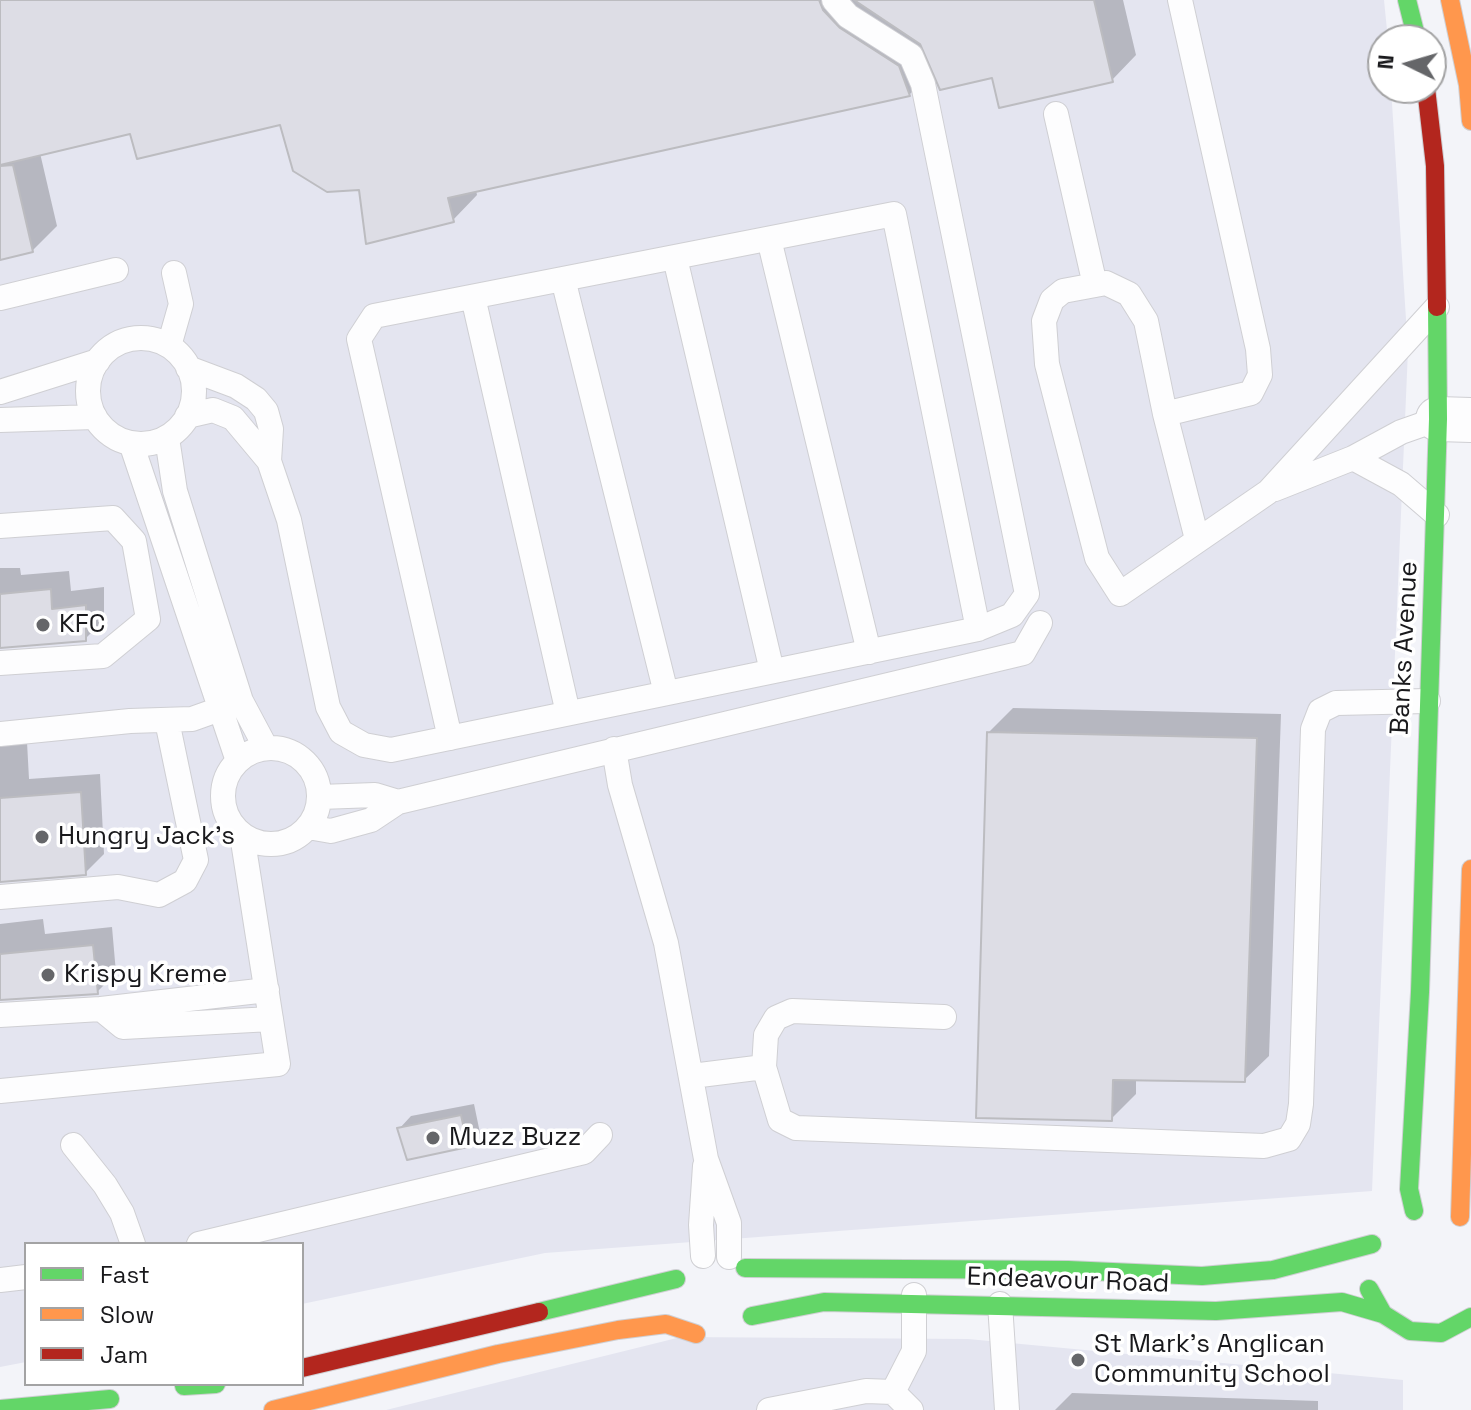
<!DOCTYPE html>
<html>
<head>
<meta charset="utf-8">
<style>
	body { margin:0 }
	#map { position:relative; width:1471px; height:1410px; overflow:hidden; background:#f3f4f9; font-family:"Space Grotesk",sans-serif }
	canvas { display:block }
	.legend { position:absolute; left:24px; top:1242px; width:280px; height:144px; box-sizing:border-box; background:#fff; border:2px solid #a3a3a4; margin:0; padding:10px 14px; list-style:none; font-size:24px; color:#19191c }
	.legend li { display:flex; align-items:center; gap:16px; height:40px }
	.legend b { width:40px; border:2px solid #a3a3a4 }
	.north { position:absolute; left:1367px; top:24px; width:80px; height:80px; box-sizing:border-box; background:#fff; border:2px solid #a3a3a4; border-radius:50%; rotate:275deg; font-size:22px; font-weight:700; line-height:32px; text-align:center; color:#19191c }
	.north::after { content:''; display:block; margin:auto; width:28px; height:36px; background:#656669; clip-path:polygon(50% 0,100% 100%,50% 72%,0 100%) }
</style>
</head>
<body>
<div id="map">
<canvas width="1471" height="1410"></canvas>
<ul class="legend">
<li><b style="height:10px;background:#63d668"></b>Fast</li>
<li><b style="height:10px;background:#ff974d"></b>Slow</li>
<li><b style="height:10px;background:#b3261e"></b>Jam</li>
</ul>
<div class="north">N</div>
</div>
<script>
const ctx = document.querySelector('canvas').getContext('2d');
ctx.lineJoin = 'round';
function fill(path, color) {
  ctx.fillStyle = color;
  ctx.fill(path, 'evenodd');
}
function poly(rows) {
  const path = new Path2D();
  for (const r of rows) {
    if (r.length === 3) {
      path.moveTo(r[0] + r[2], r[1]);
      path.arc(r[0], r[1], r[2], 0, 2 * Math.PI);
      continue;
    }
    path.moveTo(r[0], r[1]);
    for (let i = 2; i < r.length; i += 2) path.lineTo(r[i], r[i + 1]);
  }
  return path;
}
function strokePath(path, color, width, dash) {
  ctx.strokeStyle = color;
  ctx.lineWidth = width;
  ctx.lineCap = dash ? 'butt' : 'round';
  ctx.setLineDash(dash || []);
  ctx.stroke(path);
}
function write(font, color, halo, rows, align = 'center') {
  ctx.font = font + ' "Space Grotesk",sans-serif';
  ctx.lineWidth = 7;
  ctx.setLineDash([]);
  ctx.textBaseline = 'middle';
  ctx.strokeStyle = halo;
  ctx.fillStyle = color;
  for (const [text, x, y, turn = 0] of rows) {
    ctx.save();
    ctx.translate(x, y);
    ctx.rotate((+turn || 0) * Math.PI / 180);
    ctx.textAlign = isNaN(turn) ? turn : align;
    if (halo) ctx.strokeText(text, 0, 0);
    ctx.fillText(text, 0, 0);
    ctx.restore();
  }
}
fill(poly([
	[0,0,1384,0,1388,40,1383,40,1383,88,1391,88,1408,350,1372,1191,545,1253,302,1304,302,1244,26,1244,26,1362,0,1367],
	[681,1337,968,1339,1403,1380,1403,1410,386,1410]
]), '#e4e5f0');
fill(poly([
	[0,0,1123,0,1136,55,1112,80,933,71,909,95,476,190,477,195,453,220,360,188,282,123,131,131,40,153,57,226,32,251,0,258],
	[0,568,20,568,21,575,69,571,71,591,104,587,104,620,85,639,0,646],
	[1013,708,1281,714,1269,1056,1244,1080,1136,1078,1136,1094,1111,1119,988,733],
	[27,742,29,779,100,774,104,854,85,873,0,878,0,744],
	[43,919,45,934,112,927,116,973,97,992,0,998,0,924],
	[474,1104,480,1133,467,1145,399,1129,411,1116],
	[1072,1393,1318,1401,1318,1410,1055,1410]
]), '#0003');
const building = poly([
	[0,0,819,0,823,10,840,28,899,66,910,96,448,198,454,222,366,244,359,190,327,192,293,171,280,125,137,159,130,134,0,165,0,0],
	[854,0,1094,0,1113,82,999,108,992,78,940,90,920,44,854,0],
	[13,165,33,252,0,260,0,166,13,165],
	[51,589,52,609,86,605,86,641,0,648,0,594,51,589],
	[987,732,1257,738,1245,1082,1113,1080,1112,1121,976,1118,987,732],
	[81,792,86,875,0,882,0,798,81,792],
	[93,945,98,994,0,1000,0,954,93,945],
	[461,1115,468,1147,407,1160,397,1128,461,1115]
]);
fill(building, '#dddde5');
strokePath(building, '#bcbcc0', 2);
const lane = poly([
	[1056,114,1095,285],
	[769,239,869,652],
	[675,258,772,671],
	[563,279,666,693],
	[473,297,568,713],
	[0,298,116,270],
	[141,391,53],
	[169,346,181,304,174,273],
	[188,368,236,386,256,399,266,411,271,429,269,461],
	[0,392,98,361],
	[1165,414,1251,393,1260,375,1258,349,1180,0],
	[187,416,213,410,233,418,269,461,289,520,328,707,341,732,364,745,391,750,978,629,1012,615,1027,594,923,84,911,56,848,16,834,0],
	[0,420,95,417],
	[167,438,175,491,229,663,241,701,266,748],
	[131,443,238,761],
	[1353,458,1401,484,1437,515],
	[1275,489,1353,458,1401,432,1438,419],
	[0,526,113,518,134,541,148,619,103,656,0,663],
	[1197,539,1165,414,1146,321,1129,294,1106,283,1063,291,1052,300,1044,321,1047,364,1097,558,1120,594,1268,492,1437,307],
	[0,734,130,721,192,719,234,704],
	[450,738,359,339,374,316,894,214,978,629],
	[271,796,48],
	[614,749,620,785,666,943,706,1159,729,1223,729,1257],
	[320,797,375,795,398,802],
	[308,827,331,831,371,820,398,802,1023,653,1040,623],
	[0,897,118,887,159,895,185,881,196,860,167,721],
	[101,1009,267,990],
	[0,1015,101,1009,123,1027,271,1019],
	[944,1017,792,1011,776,1018,766,1035,764,1067,780,1120,796,1128,1264,1146,1289,1139,1298,1124,1301,1104,1313,729,1320,711,1336,703,1428,701],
	[692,1076,764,1067],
	[0,1091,278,1064,242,835],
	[73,1145,105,1185,122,1213,133,1244],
	[199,1244,584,1152,600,1135],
	[703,1256,701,1225,705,1166],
	[0,1280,26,1277],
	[1000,1304,1007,1410],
	[893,1392,914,1351,914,1295],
	[769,1410,866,1391,893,1392,911,1410]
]);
const street = poly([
	[1438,419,1471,420]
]);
const fast = poly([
	[1407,0,1417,40],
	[1414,1211,1409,1189,1420,992,1438,419,1437,307],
	[745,1268,1068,1270,1202,1276,1273,1270,1372,1244],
	[1369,1289,1383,1314,1410,1331,1441,1333,1471,1317],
	[539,1312,676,1279],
	[752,1316,824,1302,1216,1311,1342,1302,1383,1314],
	[184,1386,216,1384],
	[0,1409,110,1399]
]);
const slow = poly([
	[1450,0,1468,85,1471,121],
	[1460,1217,1471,869],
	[273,1410,498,1354,618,1330,666,1324,696,1334]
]);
const jam = poly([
	[1426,88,1435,166,1437,307],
	[302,1368,539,1312]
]);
strokePath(lane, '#cfcfd3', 26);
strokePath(street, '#cfcfd3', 46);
strokePath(fast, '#cfcfd3', 20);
strokePath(slow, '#cfcfd3', 20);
strokePath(jam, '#cfcfd3', 20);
strokePath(lane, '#fdfdfe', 24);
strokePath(street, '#fdfdfe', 44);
strokePath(fast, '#63d668', 18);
strokePath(slow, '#ff974d', 18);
strokePath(jam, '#b3261e', 18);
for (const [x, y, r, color] of [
	[43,625,8,"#656669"],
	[42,837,8,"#656669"],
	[48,975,8,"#656669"],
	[433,1138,8,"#656669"],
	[1078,1360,8,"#656669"]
]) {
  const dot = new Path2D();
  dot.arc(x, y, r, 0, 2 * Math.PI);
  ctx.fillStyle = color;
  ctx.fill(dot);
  strokePath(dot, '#fff', 3);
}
write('26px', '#19191c', '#fff', [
	["KFC",59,625],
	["Hungry Jack's",58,837],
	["Krispy Kreme",64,975],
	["Muzz Buzz",449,1138],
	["St Mark's Anglican",1094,1345],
	["Community School",1094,1375]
], 'left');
write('26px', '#19191c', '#fff', [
	["Banks Avenue",1405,648,-87],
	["Endeavour Road",1068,1281,2]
]);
</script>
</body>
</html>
